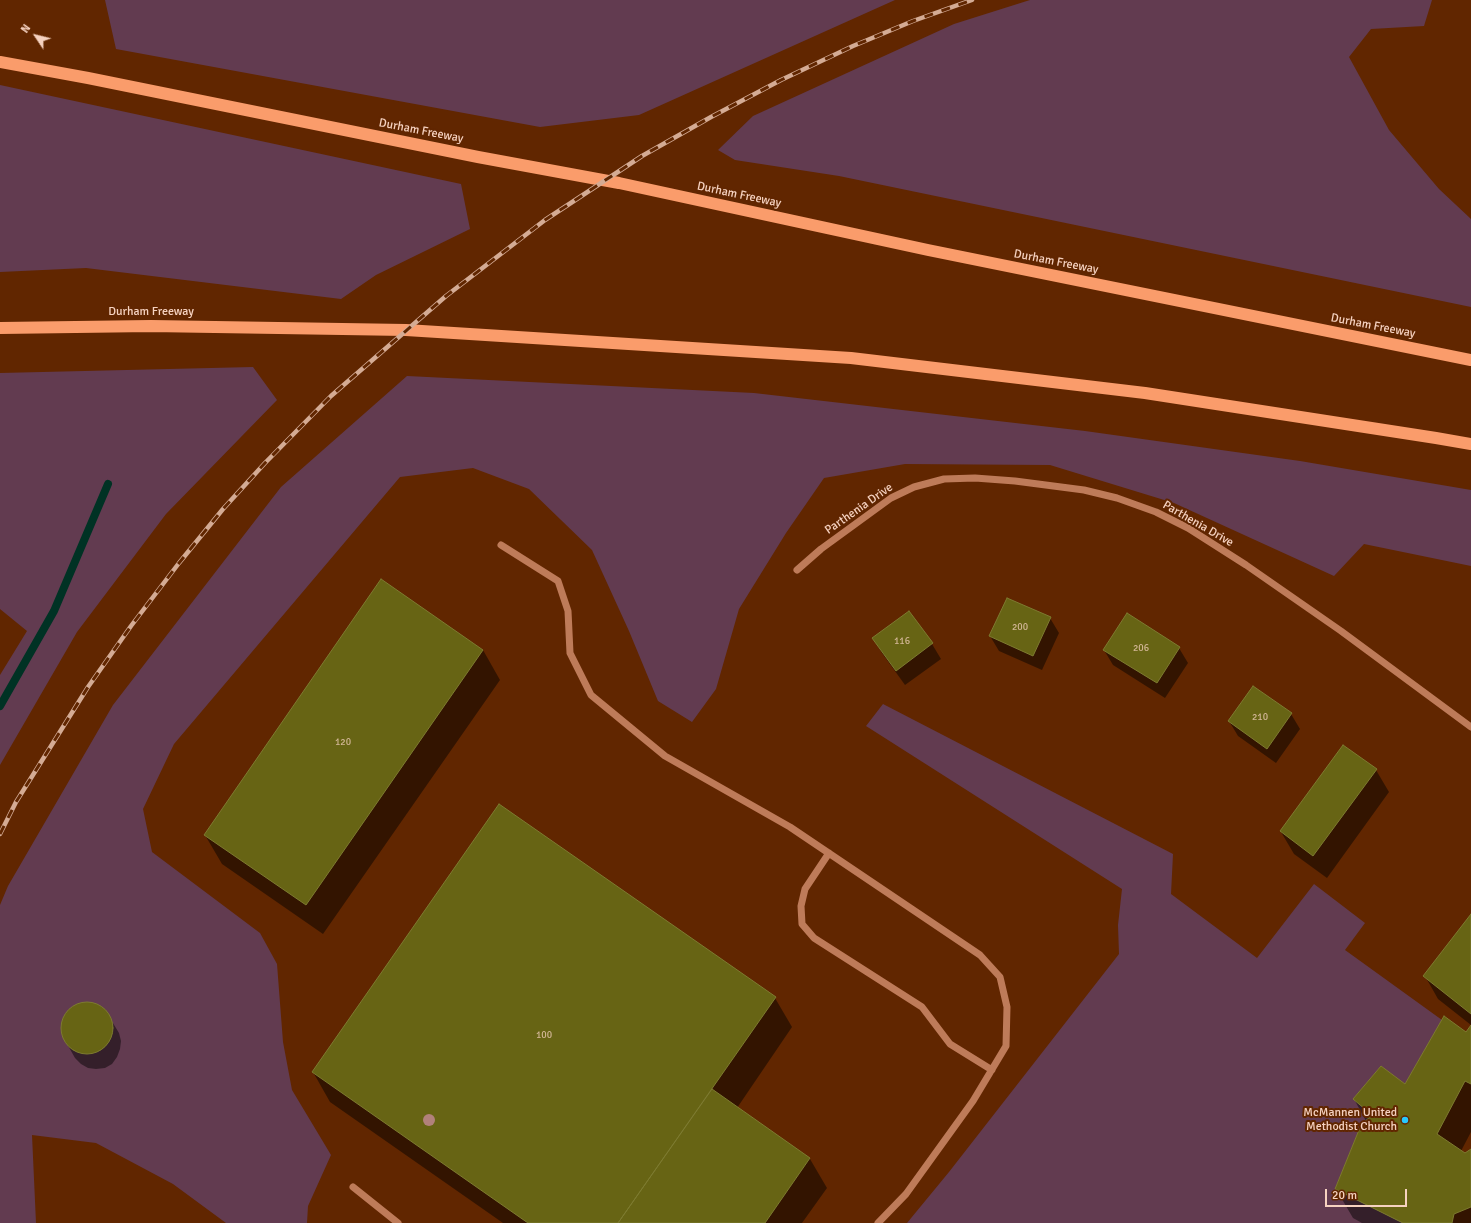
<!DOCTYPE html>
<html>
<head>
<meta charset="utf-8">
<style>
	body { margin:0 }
	#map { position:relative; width:1471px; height:1223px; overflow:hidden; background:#612600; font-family:Signika,sans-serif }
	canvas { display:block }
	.north { position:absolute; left:16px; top:16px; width:40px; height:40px; -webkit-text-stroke:3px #612600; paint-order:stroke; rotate:305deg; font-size:11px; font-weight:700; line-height:16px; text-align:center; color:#f6d2c0 }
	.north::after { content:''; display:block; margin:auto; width:14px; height:18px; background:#f6d2c0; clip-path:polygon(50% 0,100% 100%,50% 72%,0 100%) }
	.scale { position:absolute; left:1325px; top:1189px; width:82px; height:18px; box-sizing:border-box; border:2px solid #f6d2c0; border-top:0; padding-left:5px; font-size:12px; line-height:14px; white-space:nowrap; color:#f6d2c0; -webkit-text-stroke:3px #612600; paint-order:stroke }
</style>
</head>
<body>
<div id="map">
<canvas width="1471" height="1223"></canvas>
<div class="north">N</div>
<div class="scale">20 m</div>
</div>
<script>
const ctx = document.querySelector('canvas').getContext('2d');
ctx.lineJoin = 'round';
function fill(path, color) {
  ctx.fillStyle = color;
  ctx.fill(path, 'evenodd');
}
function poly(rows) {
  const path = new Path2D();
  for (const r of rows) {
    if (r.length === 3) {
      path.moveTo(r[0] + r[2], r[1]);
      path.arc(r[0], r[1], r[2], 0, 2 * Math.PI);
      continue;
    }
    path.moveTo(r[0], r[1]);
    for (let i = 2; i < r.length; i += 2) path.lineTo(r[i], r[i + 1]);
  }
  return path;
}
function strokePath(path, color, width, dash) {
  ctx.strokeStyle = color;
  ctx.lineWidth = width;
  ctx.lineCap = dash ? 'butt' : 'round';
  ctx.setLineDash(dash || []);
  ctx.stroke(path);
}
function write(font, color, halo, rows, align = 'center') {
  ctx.font = font + ' Signika,sans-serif';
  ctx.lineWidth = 4;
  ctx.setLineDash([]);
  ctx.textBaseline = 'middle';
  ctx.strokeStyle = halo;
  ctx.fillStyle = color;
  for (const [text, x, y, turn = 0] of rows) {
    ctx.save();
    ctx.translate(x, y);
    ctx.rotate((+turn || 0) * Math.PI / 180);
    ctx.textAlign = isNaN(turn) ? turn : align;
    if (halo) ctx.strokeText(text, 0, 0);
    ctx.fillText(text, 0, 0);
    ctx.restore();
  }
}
fill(poly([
	[105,0,895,0,639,115,540,127,116,49],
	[1030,0,1432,0,1424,26,1371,29,1349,57,1389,130,1439,189,1471,219,1471,307,839,176,735,160,718,150,753,116,954,24],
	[0,85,461,184,470,229,376,275,341,299,86,268,0,272],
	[253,367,277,400,166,514,77,632,0,765,0,675,27,631,0,609,0,373],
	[407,376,754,393,1085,431,1300,461,1471,490,1471,566,1364,544,1334,576,1174,503,1050,465,905,464,824,478,786,533,739,609,716,689,692,722,658,701,629,631,592,550,529,489,473,468,400,477,174,744,143,809,152,852,260,933,277,964,283,1042,292,1090,331,1155,308,1206,307,1223,226,1223,173,1184,96,1143,32,1135,36,1223,0,1223,0,905,8,886,113,705,281,487],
	[883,704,1173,854,1171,894,1257,958,1314,884,1365,923,1345,950,1442,1020,1405,1084,1381,1066,1354,1098,1372,1115,1361,1125,1335,1189,1407,1223,907,1223,949,1172,1119,954,1118,925,1122,889,866,726]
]), '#623b50');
fill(poly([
	[908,612,932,644,941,659,905,685,882,653,873,638],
	[1050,618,1059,633,1042,670,999,651,990,636],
	[1179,648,1188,663,1165,698,1113,665,1104,650],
	[483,650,500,680,323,934,222,864,205,835],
	[1254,687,1291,714,1300,729,1276,763,1238,736,1229,721],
	[1376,770,1389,792,1327,878,1294,854,1281,832],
	[1471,916,1471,1025,1438,999,1425,976],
	[775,998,792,1027,737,1108,810,1159,827,1188,802,1223,503,1223,330,1102,313,1072],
	[82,1003,90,1003,98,1006,105,1010,119,1033,121,1041,120,1049,117,1057,112,1064,105,1068,96,1069,88,1068,81,1064,75,1058,62,1035,61,1027,63,1019,68,1011,74,1006],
	[1471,1027,1471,1132,1461,1151,1465,1154,1471,1150,1471,1223,1362,1223,1353,1218,1336,1189,1366,1121,1354,1099,1405,1086,1466,1034]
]), '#0007');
strokePath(poly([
	[0,706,54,611,108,484]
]), '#003224', 8);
const building = poly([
	[381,579,483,650,306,905,204,835,381,579],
	[1007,598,1051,617,1033,656,989,636,1007,598],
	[909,611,933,643,896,671,872,638,909,611],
	[1127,613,1180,647,1157,683,1103,650,1127,613],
	[1253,686,1292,713,1267,749,1228,721,1253,686],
	[1343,745,1377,769,1313,856,1280,831,1343,745],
	[499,804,776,997,618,1223,528,1223,312,1072,499,804],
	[1471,914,1471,1014,1423,976,1471,914],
	[87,1028,26],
	[1444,1016,1466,1032,1471,1025,1471,1084,1465,1081,1437,1134,1465,1153,1471,1149,1471,1207,1454,1214,1452,1223,1403,1223,1335,1189,1361,1125,1372,1115,1353,1099,1381,1066,1405,1084,1444,1016],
	[712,1089,810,1158,765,1223,618,1223,712,1089]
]);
fill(building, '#676414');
strokePath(building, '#7d7b30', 1);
strokePath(poly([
	[501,545,558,581,568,611,570,653,591,695,665,756,790,827,980,955,1000,977,1007,1007,1006,1046,973,1101,906,1194,878,1223],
	[797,570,821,549,891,498,914,487,944,479,975,478,1015,481,1084,490,1117,498,1156,512,1188,528,1246,565,1341,631,1471,727],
	[829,853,805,889,801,906,802,924,814,938,922,1007,950,1044,992,1070],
	[353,1187,398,1223]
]), '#be7b59', 7);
strokePath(poly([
	[0,62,88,78,478,157,619,183,928,250,1471,360],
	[0,328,151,326,406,330,851,358,1145,393,1436,438,1471,444]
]), '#fa9c6b', 12);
const rail = poly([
	[0,834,16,802,88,687,131,626,179,563,223,509,265,463,331,396,446,296,545,220,642,156,711,117,781,80,853,46,913,21,972,0]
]);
strokePath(rail, '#d4ab94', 4.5);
strokePath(rail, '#612600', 3, [9]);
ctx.fillStyle = '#b1817b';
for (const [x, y] of [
	[429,1120]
]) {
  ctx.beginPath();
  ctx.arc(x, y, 6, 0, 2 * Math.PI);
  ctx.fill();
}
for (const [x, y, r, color] of [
	[1405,1120,4,"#27c8ff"]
]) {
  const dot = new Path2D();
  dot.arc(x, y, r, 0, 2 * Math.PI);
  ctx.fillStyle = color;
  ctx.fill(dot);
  strokePath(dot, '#612600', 1.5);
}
write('10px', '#d2b695', null, [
	["200",1020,627],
	["116",902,641],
	["206",1141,648],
	["210",1260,717],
	["120",343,742],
	["100",544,1035]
]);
write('12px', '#f6d2c0', '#612600', [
	["Durham Freeway",421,131,11],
	["Durham Freeway",739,195,12],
	["Durham Freeway",1056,262,11],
	["Durham Freeway",151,312],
	["Durham Freeway",1373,326,11],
	["Parthenia Drive",859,509,-35],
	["Parthenia Drive",1198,524,30]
]);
write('12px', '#f6d2c0', '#612600', [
	["McMannen United",1397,1113],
	["Methodist Church",1397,1127]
], 'right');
</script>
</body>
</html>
